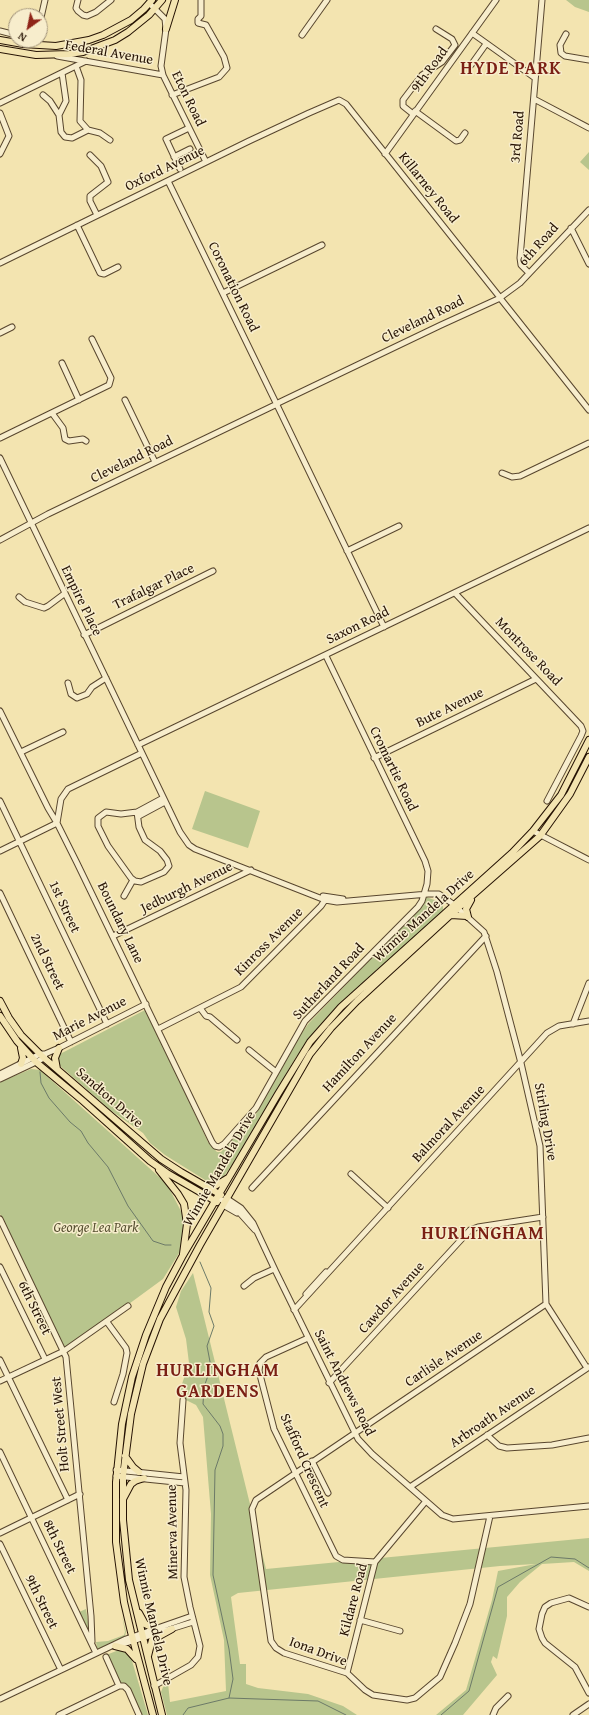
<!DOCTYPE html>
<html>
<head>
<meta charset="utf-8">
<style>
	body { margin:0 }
	#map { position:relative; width:589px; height:1715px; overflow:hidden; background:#f3e4b0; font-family:"Gentium Book Plus",serif }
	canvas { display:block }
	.north { position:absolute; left:8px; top:8px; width:40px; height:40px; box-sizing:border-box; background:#f7edcc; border:1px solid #a3957c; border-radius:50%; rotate:213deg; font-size:11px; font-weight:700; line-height:16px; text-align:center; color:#251203 }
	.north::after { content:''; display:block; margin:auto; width:14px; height:18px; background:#8f2418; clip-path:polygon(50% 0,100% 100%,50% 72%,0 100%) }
</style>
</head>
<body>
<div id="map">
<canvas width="589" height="1715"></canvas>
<div class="north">N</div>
</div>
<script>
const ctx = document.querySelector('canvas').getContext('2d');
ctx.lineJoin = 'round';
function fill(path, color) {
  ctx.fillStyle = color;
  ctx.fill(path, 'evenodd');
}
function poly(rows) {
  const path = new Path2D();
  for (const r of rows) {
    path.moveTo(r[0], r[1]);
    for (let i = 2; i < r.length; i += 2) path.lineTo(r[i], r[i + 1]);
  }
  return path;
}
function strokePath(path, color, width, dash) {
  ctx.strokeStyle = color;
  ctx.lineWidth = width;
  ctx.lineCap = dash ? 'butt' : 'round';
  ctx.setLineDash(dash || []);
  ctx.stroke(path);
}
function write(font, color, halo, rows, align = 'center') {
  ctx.font = font + ' "Gentium Book Plus",serif';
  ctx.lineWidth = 3;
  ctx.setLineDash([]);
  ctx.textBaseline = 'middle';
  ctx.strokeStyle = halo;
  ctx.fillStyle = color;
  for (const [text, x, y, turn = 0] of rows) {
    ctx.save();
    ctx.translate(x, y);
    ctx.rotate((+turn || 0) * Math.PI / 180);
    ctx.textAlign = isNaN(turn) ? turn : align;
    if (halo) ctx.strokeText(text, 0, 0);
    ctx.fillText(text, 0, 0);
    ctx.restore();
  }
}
fill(poly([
	[566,0,589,0,589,12,575,7],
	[589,152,589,170,580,162],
	[205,791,260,811,248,848,192,829],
	[426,897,440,902,443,904,443,911,347,998,318,1029,296,1057,234,1162,222,1179,218,1182,212,1183,205,1180,165,1155,150,1143,143,1133,110,1110,58,1064,57,1056,60,1054,145,1010,148,1013,208,1142,217,1152,221,1152,256,1114,295,1042,309,1023,424,904],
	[31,1069,40,1070,167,1184,185,1219,181,1250,163,1279,66,1350,0,1214,0,1082],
	[193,1273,266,1569,589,1538,589,1571,574,1562,542,1564,520,1582,507,1597,507,1616,497,1659,493,1656,491,1662,497,1675,463,1715,436,1715,466,1690,492,1600,498,1571,536,1564,500,1566,238,1593,231,1597,240,1664,246,1664,246,1684,258,1688,308,1694,343,1706,357,1715,167,1715,161,1692,163,1687,168,1683,170,1702,226,1691,224,1640,210,1575,211,1514,203,1417,196,1405,178,1396,189,1363,186,1339,176,1307,181,1291],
	[86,1609,90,1635,79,1612],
	[122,1615,126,1632,125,1636,100,1649,97,1648,96,1642,108,1641,124,1635,125,1632],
	[119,1650,123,1650,130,1654,148,1715,141,1715,131,1692,119,1683,106,1655]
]), '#b8c58d');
strokePath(poly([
	[40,1072,41,1083,49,1098,70,1122,81,1131,88,1143,108,1167,128,1206,153,1241,165,1245,171,1245],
	[200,1262,211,1288,209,1312,214,1326,207,1346,211,1367,204,1387,203,1404,220,1426,223,1434,223,1446,215,1470,213,1575,229,1649,233,1679,229,1698],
	[183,1715,188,1708,229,1698,318,1701,346,1715],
	[441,1715,469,1691,498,1587,551,1557,575,1559,589,1568]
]), '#6c7a68', 1);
const minor = poly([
	[78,0,76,8,78,11,83,15,87,16,96,12,111,0],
	[149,3,165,19,166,29,161,66,163,75,206,162],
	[40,22,45,0],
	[0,31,16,35],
	[472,33,535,78],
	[566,34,560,45,561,53,565,56,589,60],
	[302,35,327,0],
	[57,56,163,75],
	[471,65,486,44],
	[76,66,81,80,80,121,88,130],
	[43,95,50,101,59,115,61,132,65,137,72,138,88,130,100,133,110,140],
	[172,95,219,77,227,68,224,57,206,25,198,23,198,19,201,16,201,0],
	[534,99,589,128],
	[0,103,86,61],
	[415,111,456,141,460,140,465,133],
	[0,113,9,136,0,154],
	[413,114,403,106,403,100,422,75,442,62,455,45,452,39,436,29],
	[59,115,66,101,62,73],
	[385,154,496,0],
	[90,155,101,166,108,182,90,196,90,201,97,215],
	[174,157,190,149],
	[180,169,166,139,189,128],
	[168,181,277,405],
	[77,225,100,273,104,274,118,267],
	[571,228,589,264],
	[0,263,249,141,309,113,339,100,346,104,498,295],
	[529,273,521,265,520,258,542,0],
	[223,293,322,245],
	[501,297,520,283,589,210],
	[500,298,589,410],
	[0,333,12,327],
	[62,363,79,400],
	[125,400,155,462],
	[278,403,441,325,498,299],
	[277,405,384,627],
	[52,413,63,428,65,439,69,441,83,439,86,441],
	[0,438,109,385,111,378,92,339],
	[0,458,180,832,189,845,195,849,325,900,337,902,428,894,439,894,453,904,484,932,497,972,521,1063,540,1146,546,1304,587,1368],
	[502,473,512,477,520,476,589,443],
	[0,540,48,514,275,405],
	[347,551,399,526],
	[455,593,581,726,583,731,581,736,547,801],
	[19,597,25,602,44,608,48,606,64,594],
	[84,635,213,571],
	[68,683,71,694,77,698,87,694,92,687,106,678],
	[0,711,48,808,57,823,77,863,212,1142,215,1146,219,1147,224,1144,256,1108,305,1021,418,907,422,901,427,884,428,871,425,861,326,656],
	[138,745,589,528],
	[21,752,63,732],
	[374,758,536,679],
	[0,801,107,1024],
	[137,812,139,827,145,840,160,851,167,860,169,866,164,872,141,882,135,881,131,878,108,846,98,826,98,818,106,812,121,814,137,812,163,798],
	[139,816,165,802],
	[533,831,589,860],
	[0,851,57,823,61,799,68,789,142,753],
	[0,893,71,1042],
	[124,896,133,880],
	[323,896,343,899],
	[113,936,251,870],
	[200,1008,206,1016,210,1017,237,1040],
	[573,1024,589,983],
	[158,1029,241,987,321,906,325,900,325,897],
	[249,1050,276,1072],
	[0,1074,40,1054,45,1054,59,1048,146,1004],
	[0,1079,36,1062,44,1058,45,1055],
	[351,1174,388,1208],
	[252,1188,486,936],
	[217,1197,237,1210,255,1230],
	[226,1198,241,1208,253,1223,276,1272,358,1439,372,1454,442,1515,453,1519,589,1506],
	[223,1205,237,1213],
	[0,1219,66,1357,91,1616,92,1642],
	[0,1267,45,1359],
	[244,1286,254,1278,274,1269],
	[306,1294,326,1272],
	[294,1310,547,1033,559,1026,589,1021],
	[107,1322,126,1348,127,1353,123,1374,114,1402],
	[308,1338,266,1357,260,1363,259,1371,274,1429,336,1556,343,1560,375,1562],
	[0,1360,68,1500],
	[0,1381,64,1351,128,1306],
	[329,1383,470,1230,478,1227,543,1217],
	[487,1435,499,1446,507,1448,552,1445,589,1438],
	[0,1452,96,1653],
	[312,1461,328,1493],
	[116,1470,184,1477],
	[116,1476,185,1483],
	[410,1487,589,1367],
	[490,1516,470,1604,455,1643,440,1677,415,1698,407,1700,373,1695,365,1690,347,1673,284,1653,276,1648,271,1641,252,1509,256,1500,546,1304],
	[0,1533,80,1494],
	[0,1544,61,1670],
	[589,1607,569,1598,551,1603,545,1607,542,1614,539,1629,542,1638,545,1643,575,1667,589,1693],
	[360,1620,400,1631],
	[116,1646,193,1622],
	[106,1657,119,1686],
	[347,1673,375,1562,426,1501],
	[119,1686,124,1686,128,1690,139,1715],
	[154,1686,191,1665,198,1657,200,1646,190,1607,184,1577,186,1490,180,1443,183,1400],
	[0,1699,126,1639,192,1616],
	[59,1715,119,1686],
	[493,1715,496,1708,508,1696],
	[573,1715,589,1704]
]);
const major = poly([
	[166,29,175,0],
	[0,40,23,44,56,46,89,40,103,35,131,20,144,9,152,0],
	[0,49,36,55,69,54,83,52,115,40,128,32,149,15,162,0],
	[451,915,467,916],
	[468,917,466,909,471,900],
	[0,1001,9,1018,21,1035,44,1058,161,1159,181,1172,221,1195],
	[0,1016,17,1041,36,1062,83,1101,150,1161,167,1173,217,1202],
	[21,1064,23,1058,21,1048],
	[57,1069,55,1058,59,1048],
	[159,1170,178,1194,184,1204,187,1224,183,1254],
	[207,1185,215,1186,228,1178],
	[125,1456,133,1467,139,1472],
	[123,1499,131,1484,135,1481,144,1478],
	[139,1613,145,1624,155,1629],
	[115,1646,127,1649,136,1659],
	[148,1656,152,1640,172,1629],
	[153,1715,131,1632,124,1602,116,1542,116,1482,122,1424,132,1377,146,1335,166,1287,182,1257,278,1094,310,1042,341,1007,512,853,533,831,561,795,589,740],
	[162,1715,129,1580,123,1520,123,1476,131,1414,143,1364,160,1319,200,1245,310,1054,331,1028,357,1001,458,908,540,836,570,794,589,757]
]);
strokePath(minor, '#58462e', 7);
strokePath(major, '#251203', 8);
strokePath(minor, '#f7edcc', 5);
strokePath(major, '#f3e4b0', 6);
write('14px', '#251203', '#f7edcc', [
	["Federal Avenue",109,53,10],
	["9th Road",430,70,-54],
	["Eton Road",188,99,64],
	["3rd Road",518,137,-85],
	["Oxford Avenue",165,169,-26],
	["Killarney Road",428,188,51],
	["6th Road",539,245,-48],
	["Coronation Road",233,287,64],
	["Cleveland Road",423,320,-26],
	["Cleveland Road",132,460,-26],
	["Trafalgar Place",154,587,-26],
	["Empire Place",81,601,64],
	["Saxon Road",358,626,-26],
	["Montrose Road",528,652,46],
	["Bute Avenue",450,708,-26],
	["Cromartie Road",393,769,64],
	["Jedburgh Avenue",187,888,-26],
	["1st Street",64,907,65],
	["Winnie Mandela Drive",424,916,-42],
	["Boundary Lane",120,923,64],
	["Kinross Avenue",269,942,-45],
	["2nd Street",47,962,64],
	["Sutherland Road",329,982,-47],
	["Marie Avenue",90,1019,-27],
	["Hamilton Avenue",360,1053,-47],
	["Sandton Drive",109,1098,41],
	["Stirling Drive",545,1122,80],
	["Balmoral Avenue",449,1124,-47],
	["Winnie Mandela Drive",220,1169,-60],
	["Cawdor Avenue",392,1298,-48],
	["6th Street",34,1308,64],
	["Carlisle Avenue",444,1359,-34],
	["Saint Andrews Road",344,1383,63],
	["Arbroath Avenue",493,1417,-34],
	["Holt Street West",61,1424,-95],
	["Stafford Crescent",304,1461,66],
	["Minerva Avenue",173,1532,-91],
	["8th Street",59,1547,64],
	["Kildare Road",354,1600,-75],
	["9th Street",41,1602,64],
	["Winnie Mandela Drive",153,1622,77],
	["Iona Drive",318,1652,20]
]);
write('italic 14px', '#585133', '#f7edcc', [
	["George Lea Park",96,1228]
]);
ctx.letterSpacing = '1px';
write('bold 18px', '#7a1f14', '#f7edcc', [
	["HYDE PARK",511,69],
	["HURLINGHAM",483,1234],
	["HURLINGHAM",218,1371],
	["GARDENS",218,1392]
]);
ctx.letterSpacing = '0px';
</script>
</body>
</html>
